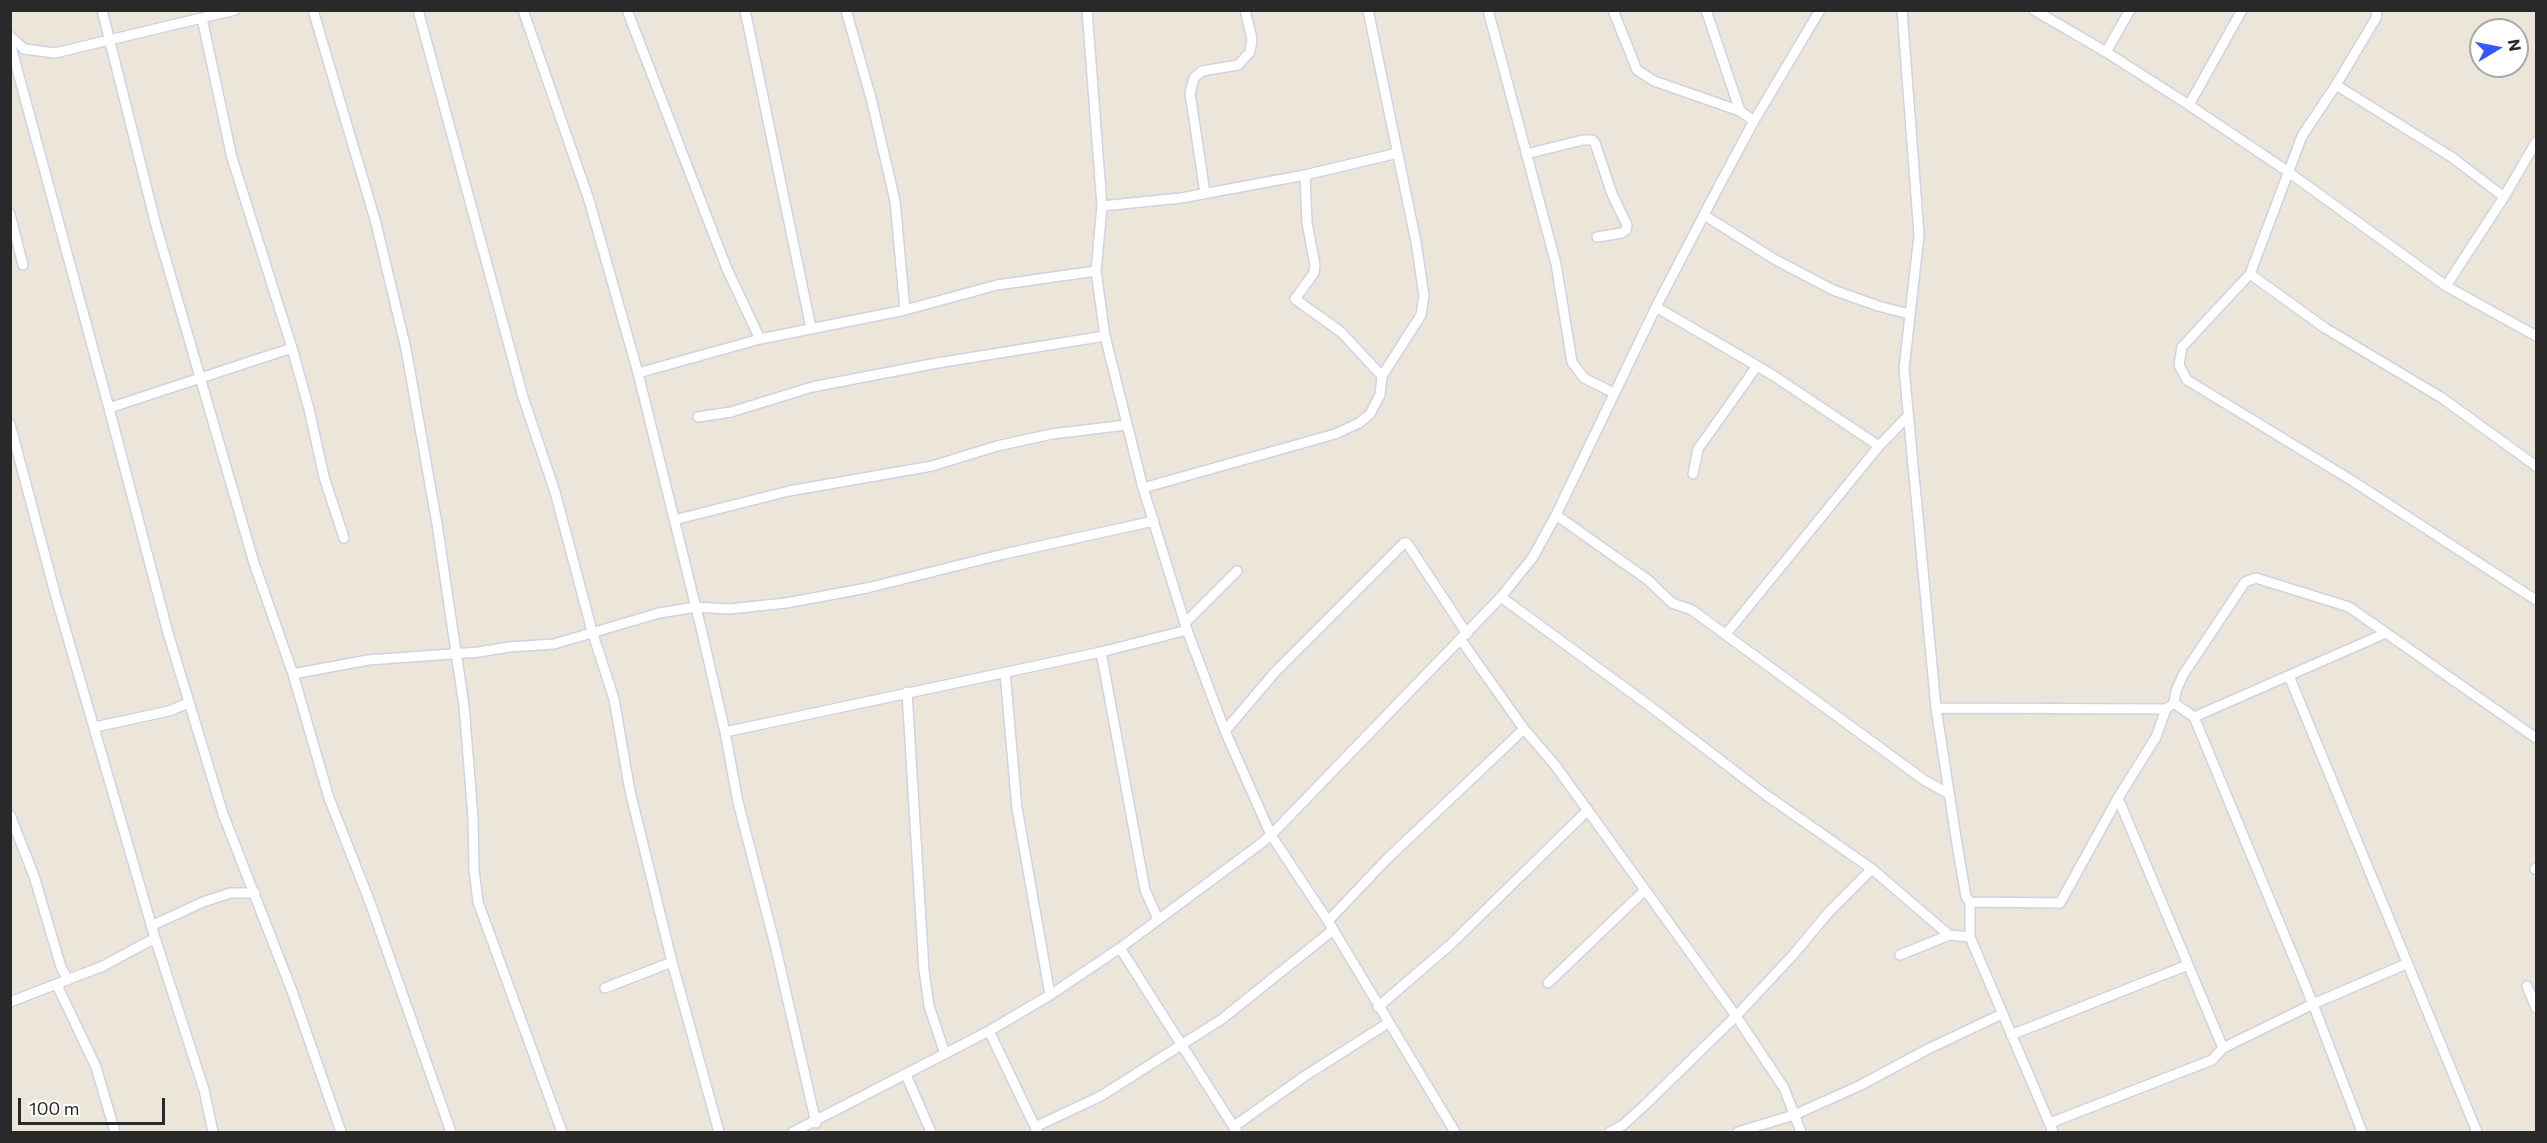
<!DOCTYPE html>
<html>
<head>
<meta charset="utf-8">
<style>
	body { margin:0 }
	#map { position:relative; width:2547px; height:1143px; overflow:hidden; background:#ece5da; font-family:Commissioner,sans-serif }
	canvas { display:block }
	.frame { position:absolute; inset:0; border:12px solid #292929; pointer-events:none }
	.north { position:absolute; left:2469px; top:18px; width:60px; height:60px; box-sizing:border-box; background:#fff; border:2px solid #a9a9a9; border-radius:50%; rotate:80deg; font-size:16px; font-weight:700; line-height:24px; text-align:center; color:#292929 }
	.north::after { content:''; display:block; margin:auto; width:21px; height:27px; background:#3457ff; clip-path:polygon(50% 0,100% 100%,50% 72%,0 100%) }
	.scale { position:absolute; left:18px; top:1098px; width:147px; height:27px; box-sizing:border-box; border:3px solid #292929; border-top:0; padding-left:8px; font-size:18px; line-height:21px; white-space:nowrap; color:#292929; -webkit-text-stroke:4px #fff; paint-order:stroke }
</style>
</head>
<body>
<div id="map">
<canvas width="2547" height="1143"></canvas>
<div class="frame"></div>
<div class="north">N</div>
<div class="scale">100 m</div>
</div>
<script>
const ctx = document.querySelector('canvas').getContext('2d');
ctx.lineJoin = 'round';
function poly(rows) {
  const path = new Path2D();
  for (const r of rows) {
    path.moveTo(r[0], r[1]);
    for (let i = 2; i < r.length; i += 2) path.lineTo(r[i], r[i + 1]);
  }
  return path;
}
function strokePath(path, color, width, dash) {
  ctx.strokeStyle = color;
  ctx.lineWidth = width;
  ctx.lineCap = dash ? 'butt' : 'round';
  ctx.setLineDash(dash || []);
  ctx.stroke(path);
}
const minor = poly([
	[102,10,157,229,254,563,293,674,329,798,371,905,451,1132],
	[313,10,376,223,406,349,437,524,464,706,473,817,474,870,478,902,562,1132],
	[418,10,523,397,555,492,592,631,614,699,630,791,672,962,719,1132],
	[523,10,589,200,638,373,701,628,725,732,738,802,775,945,816,1123],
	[627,10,727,269,760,339],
	[745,10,811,328],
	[846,10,872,102,895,201,905,310],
	[1087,10,1102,206,1096,271,1105,336,1143,488,1187,630,1225,731,1271,835,1328,921,1455,1132],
	[1488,10,1556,264,1572,362,1584,378,1614,393],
	[1613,10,1637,70,1654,81,1740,111,1754,121],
	[1706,10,1740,111],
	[1902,10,1919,235,1904,369,1936,708,1957,844,1966,897,1970,902,1970,937,2053,1132],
	[2034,10,2106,52,2189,105,2287,171,2446,286,2536,336],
	[202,18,232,158,292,348],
	[10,36,24,49,55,53,235,10],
	[10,43,109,408],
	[2106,52,2130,10],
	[2336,85,2376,18,2377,10],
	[2189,105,2242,10],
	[1526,154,1583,140,1592,140,1595,143,1612,194,1627,225,1626,230,1622,233,1597,237],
	[1305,175,1307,223,1315,265,1314,273,1295,299,1341,332,1382,376],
	[1205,193,1190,93,1194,78,1202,71,1238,65,1250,52,1252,39,1245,10],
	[2504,197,2453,158,2336,85,2302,136,2250,274,2182,347,2179,365,2187,380,2351,480,2536,600],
	[1102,206,1181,198,1305,175,1398,153],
	[10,214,23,265],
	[1704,215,1774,259,1833,290,1878,306,1909,314],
	[2250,274,2325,328,2442,398,2536,466],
	[2446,286,2504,197,2536,142],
	[1656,307,1771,374,1879,446],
	[638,373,760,339,905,310,997,285,1096,271],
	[698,417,731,412,812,387,937,363,1105,336],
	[10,424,56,597,155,938,103,966,10,1002],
	[1693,474,1698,449,1757,366],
	[1143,488,1335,434,1359,423,1370,414,1380,395,1382,376,1421,315,1424,296,1416,242,1368,10],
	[1556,515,1648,580,1672,603,1692,610,1924,780,1949,794],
	[674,520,789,491,932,466,997,446,1052,434,1126,425],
	[1501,597,1647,704,1766,795,1872,869,1949,935,1970,937],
	[1185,623,1237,571],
	[1726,634,1879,446,1907,417],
	[1461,640,1524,729,1555,765,1736,1016,1784,1088,1801,1132],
	[1101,652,1145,890,1158,919],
	[1005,673,1017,808,1050,995],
	[293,674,368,660,479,652,509,647,554,644,659,613,696,607,729,609,786,603,867,588,1004,554,1154,521],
	[2289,676,2477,1132],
	[907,692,924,970,929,1006,945,1054],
	[1936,708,2166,709,2170,706],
	[2194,717,2386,633],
	[95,727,169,711,188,703],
	[1225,731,1276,671,1404,543,1407,543,1467,634],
	[725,732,1101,652,1187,630],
	[10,815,34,876,61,967,68,980],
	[2535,869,2536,868],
	[1970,902,2060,903,2118,798,2156,737,2166,709],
	[1328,921,1387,859,1524,729],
	[151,926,203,902,230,893,255,893],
	[155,938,204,1090,213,1132],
	[1120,948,1237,1132],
	[1900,955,1949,935],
	[1548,983,1645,890],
	[57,985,96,1067,115,1132],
	[2527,986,2536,1008],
	[605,988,672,962],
	[1378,1007,1450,945,1588,810],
	[989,1031,1037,1131],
	[2011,1035,2188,965],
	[2223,1048,2313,1004,2406,964],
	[906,1075,931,1132],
	[2050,1123,2212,1060,2223,1048,2118,798],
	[1035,1127,1101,1096,1222,1019,1333,930],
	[1233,1127,1305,1076,1388,1023],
	[341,1132,292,991,223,814,168,633,109,408,292,348,309,409,324,477,344,538],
	[793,1132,989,1031,1050,995,1120,948,1259,845,1271,835,1501,597,1533,557,1556,515,1656,307,1720,184,1754,121,1820,10],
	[1610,1132,1623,1125,1646,1104,1736,1016,1793,955,1828,913,1872,869],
	[1738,1132,1794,1115,1859,1086,1928,1049,2002,1014],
	[2362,1132,2313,1004,2194,717,2174,703,2176,691,2183,675,2245,582,2256,578,2349,607,2536,738]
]);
strokePath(minor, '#cfd2e3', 12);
strokePath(minor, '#fff', 9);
</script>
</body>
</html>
